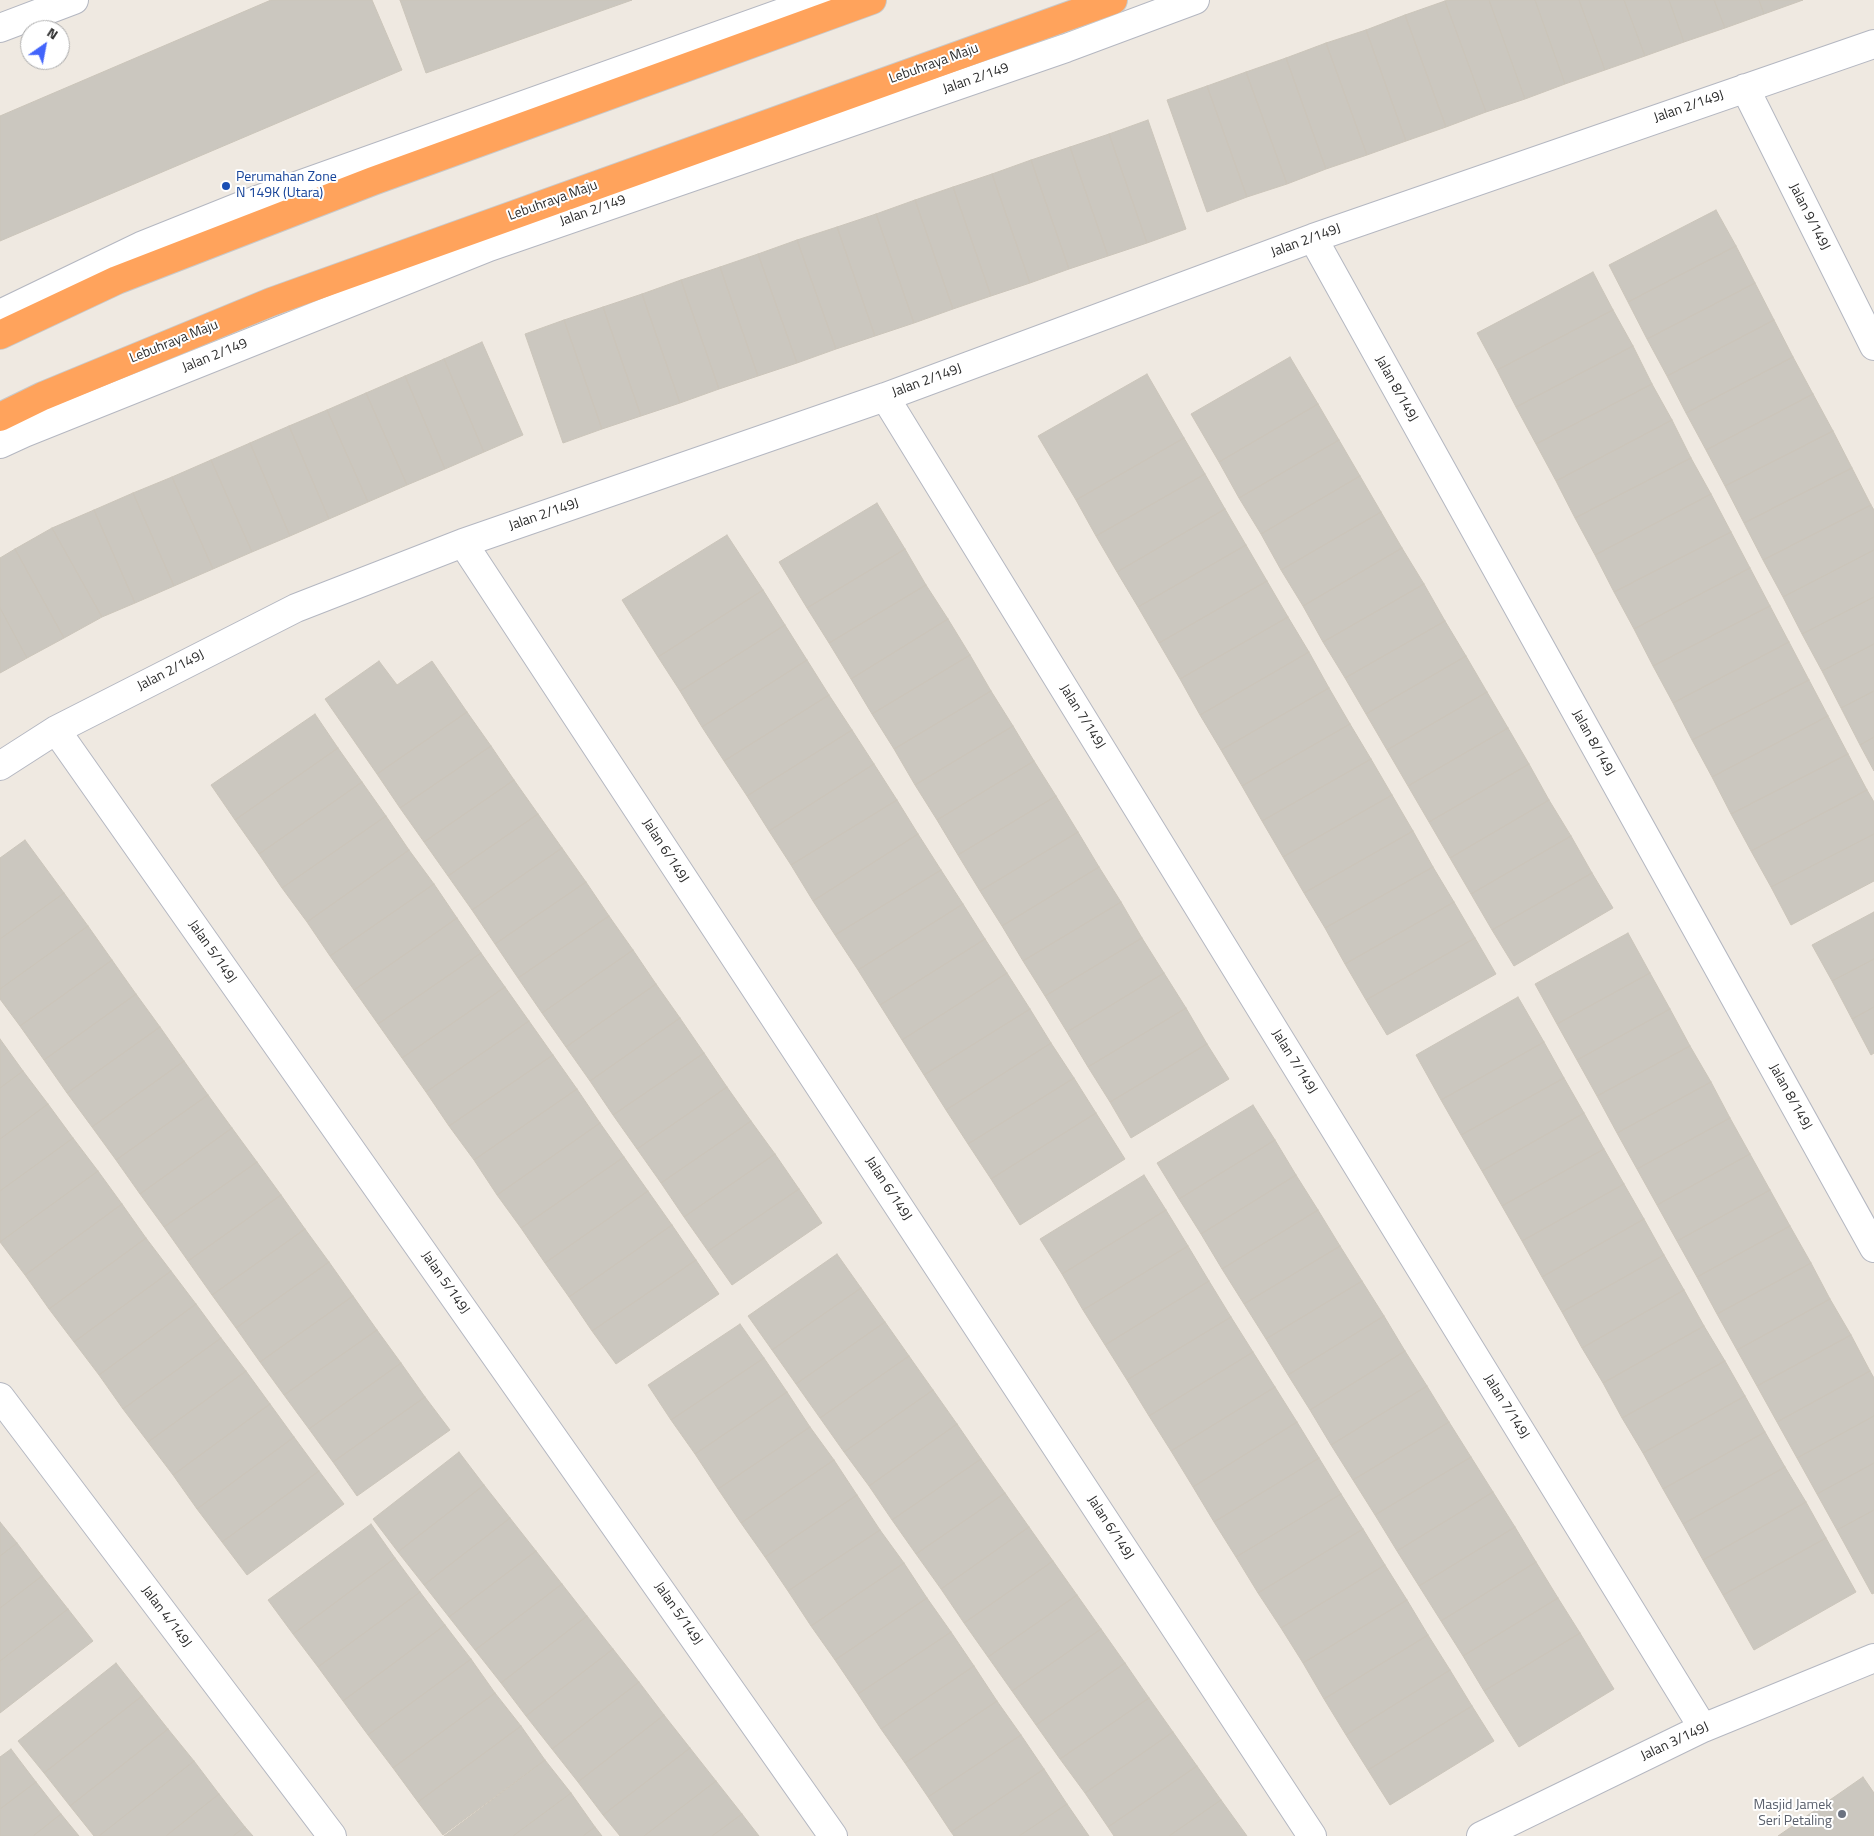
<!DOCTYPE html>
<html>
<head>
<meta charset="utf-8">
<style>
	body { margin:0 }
	#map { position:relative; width:1874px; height:1836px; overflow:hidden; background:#efe9e1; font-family:"Titillium Web",sans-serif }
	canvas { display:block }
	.north { position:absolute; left:20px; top:20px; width:50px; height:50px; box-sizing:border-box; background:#fff; border:1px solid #ababab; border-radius:50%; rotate:33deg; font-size:14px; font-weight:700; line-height:20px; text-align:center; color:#2e2e2e }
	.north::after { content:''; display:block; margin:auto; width:18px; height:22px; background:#4264fb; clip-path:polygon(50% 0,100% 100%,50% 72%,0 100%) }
</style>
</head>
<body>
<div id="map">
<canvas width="1874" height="1836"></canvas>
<div class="north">N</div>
</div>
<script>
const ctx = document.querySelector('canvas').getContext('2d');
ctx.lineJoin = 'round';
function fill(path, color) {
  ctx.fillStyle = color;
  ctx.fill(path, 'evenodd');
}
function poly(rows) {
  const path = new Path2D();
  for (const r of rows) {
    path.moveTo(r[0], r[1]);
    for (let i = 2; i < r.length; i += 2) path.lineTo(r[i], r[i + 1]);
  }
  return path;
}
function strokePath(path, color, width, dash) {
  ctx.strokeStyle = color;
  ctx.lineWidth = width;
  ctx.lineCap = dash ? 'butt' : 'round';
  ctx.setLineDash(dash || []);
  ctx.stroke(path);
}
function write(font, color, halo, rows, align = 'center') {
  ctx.font = font + ' "Titillium Web",sans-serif';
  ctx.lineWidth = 4;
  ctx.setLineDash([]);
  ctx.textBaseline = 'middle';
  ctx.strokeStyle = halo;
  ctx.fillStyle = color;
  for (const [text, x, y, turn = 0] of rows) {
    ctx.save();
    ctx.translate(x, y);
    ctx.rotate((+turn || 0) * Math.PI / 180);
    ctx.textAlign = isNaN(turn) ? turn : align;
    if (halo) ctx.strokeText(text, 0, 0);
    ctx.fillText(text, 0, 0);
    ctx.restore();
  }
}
const building = poly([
	[271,0,372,0,402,70,0,241,0,116,271,0],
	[400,0,632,0,426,73,400,0],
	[1449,0,1489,0,1525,99,1486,112,1445,1,1449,0],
	[1489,0,1535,0,1565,84,1525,99,1489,0],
	[1535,0,1579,0,1605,70,1565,84,1535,0],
	[1579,0,1624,0,1645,56,1605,70,1579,0],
	[1624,0,1669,0,1684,42,1645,56,1624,0],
	[1669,0,1714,0,1725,28,1684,42,1669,0],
	[1714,0,1759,0,1764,14,1725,28,1714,0],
	[1759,0,1803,0,1764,14,1759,0],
	[1445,1,1486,112,1446,127,1405,15,1445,1],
	[1405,15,1446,127,1406,141,1366,30,1405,15],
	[1366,30,1406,141,1367,155,1326,43,1366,30],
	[1326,43,1367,155,1326,169,1286,58,1326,43],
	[1286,58,1326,169,1287,184,1246,72,1286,58],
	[1246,72,1287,184,1247,197,1207,86,1246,72],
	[1207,86,1247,197,1207,212,1167,100,1207,86],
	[1148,120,1186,229,1147,243,1109,134,1148,120],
	[1109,134,1147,243,1108,256,1070,147,1109,134],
	[1070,147,1108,256,1069,269,1031,160,1070,147],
	[1031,160,1069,269,1030,283,992,174,1031,160],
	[992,174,1030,283,991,296,953,187,992,174],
	[953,187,991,296,953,309,915,200,953,187],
	[915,200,953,309,914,323,876,214,915,200],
	[1716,210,1736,246,1628,302,1609,265,1716,210],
	[876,214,914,323,875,336,837,227,876,214],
	[837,227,875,336,836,349,797,240,837,227],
	[797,240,836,349,797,363,758,254,797,240],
	[1736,246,1755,283,1647,339,1628,302,1736,246],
	[758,254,797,363,758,376,720,267,758,254],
	[720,267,758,376,719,389,681,280,720,267],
	[1593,272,1613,310,1497,370,1477,333,1593,272],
	[681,280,719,389,680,403,642,294,681,280],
	[1755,283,1774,320,1667,376,1647,339,1755,283],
	[642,294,680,403,641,416,603,307,642,294],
	[603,307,641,416,602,429,564,320,603,307],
	[1613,310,1633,346,1516,407,1497,370,1613,310],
	[564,320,602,429,563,443,525,334,564,320],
	[1774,320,1793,357,1686,413,1667,376,1774,320],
	[482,342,523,435,484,452,444,359,482,342],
	[1633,346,1652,384,1536,444,1516,407,1633,346],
	[1290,357,1318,404,1219,462,1191,414,1290,357],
	[1793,357,1813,394,1706,450,1686,413,1793,357],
	[444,359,484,452,445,469,405,376,444,359],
	[1147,374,1184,438,1076,500,1038,436,1147,374],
	[405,376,445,469,407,485,366,393,405,376],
	[1652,384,1672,420,1556,481,1536,444,1652,384],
	[366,393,407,485,368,502,327,410,366,393],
	[1813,394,1833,431,1725,486,1706,450,1813,394],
	[1318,404,1339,440,1239,498,1219,462,1318,404],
	[327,410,368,502,329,519,289,426,327,410],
	[1672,420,1691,458,1575,518,1556,481,1672,420],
	[289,426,329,519,290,536,250,443,289,426],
	[1833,431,1852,468,1744,523,1725,486,1833,431],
	[1184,438,1205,474,1096,536,1076,500,1184,438],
	[1339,440,1360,476,1261,534,1239,498,1339,440],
	[250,443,290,536,252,552,211,460,250,443],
	[1691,458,1711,494,1595,555,1575,518,1691,458],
	[211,460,252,552,213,569,172,477,211,460],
	[1852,468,1871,505,1763,560,1744,523,1852,468],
	[1205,474,1225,509,1117,572,1096,536,1205,474],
	[1360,476,1381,512,1281,570,1261,534,1360,476],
	[172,477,213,569,174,586,133,493,172,477],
	[133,493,174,586,135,603,94,510,133,493],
	[1711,494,1731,532,1614,592,1595,555,1711,494],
	[877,503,905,549,807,608,779,562,877,503],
	[1871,505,1874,510,1874,550,1783,597,1763,560,1871,505],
	[1225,509,1246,545,1138,607,1117,572,1225,509],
	[94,510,135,603,102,617,52,528,94,510],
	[1381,512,1402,548,1303,606,1281,570,1381,512],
	[52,528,102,617,64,638,15,549,52,528],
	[1731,532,1750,568,1634,629,1614,592,1731,532],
	[727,535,763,590,658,657,622,600,727,535],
	[1246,545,1267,581,1159,643,1138,607,1246,545],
	[1402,548,1424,584,1323,642,1303,606,1402,548],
	[15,549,64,638,27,658,0,608,0,558,15,549],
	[905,549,926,585,829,643,807,608,905,549],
	[1874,550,1874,597,1802,634,1783,597,1874,550],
	[1750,568,1770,606,1653,666,1634,629,1750,568],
	[1267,581,1288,617,1180,679,1159,643,1267,581],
	[1424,584,1445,621,1345,678,1323,642,1424,584],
	[926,585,948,619,851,679,829,643,926,585],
	[763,590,785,625,680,691,658,657,763,590],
	[1874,597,1874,644,1822,671,1802,634,1874,597],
	[1770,606,1789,642,1673,703,1653,666,1770,606],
	[0,608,27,658,0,673,0,608],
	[1288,617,1309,652,1200,715,1180,679,1288,617],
	[948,619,970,655,872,714,851,679,948,619],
	[1445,621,1466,656,1366,714,1345,678,1445,621],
	[785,625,807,660,702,727,680,691,785,625],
	[1789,642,1809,680,1692,740,1673,703,1789,642],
	[1874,644,1874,691,1841,708,1822,671,1874,644],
	[1309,652,1329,688,1221,750,1200,715,1309,652],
	[970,655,991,691,894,749,872,714,970,655],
	[1466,656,1487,692,1387,750,1366,714,1466,656],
	[807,660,829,695,724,761,702,727,807,660],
	[379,661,397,685,432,661,467,712,377,774,325,699,379,661],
	[1809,680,1828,716,1712,777,1692,740,1809,680],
	[1329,688,1350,724,1242,786,1221,750,1329,688],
	[991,691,1013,726,915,785,894,749,991,691],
	[1874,691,1874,737,1860,745,1841,708,1874,691],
	[1487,692,1508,728,1408,786,1387,750,1487,692],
	[829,695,852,730,747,796,724,761,829,695],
	[467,712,491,746,400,808,377,774,467,712],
	[315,714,338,748,235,820,211,785,315,714],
	[1828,716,1848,754,1731,814,1712,777,1828,716],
	[1350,724,1371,759,1262,821,1242,786,1350,724],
	[1013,726,1034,761,937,820,915,785,1013,726],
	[1508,728,1529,764,1429,822,1408,786,1508,728],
	[852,730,874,764,769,831,747,796,852,730],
	[1874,737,1874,771,1860,745,1874,737],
	[491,746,514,780,424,842,400,808,491,746],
	[338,748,362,782,259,854,235,820,338,748],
	[1848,754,1867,790,1751,851,1731,814,1848,754],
	[1371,759,1392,795,1283,857,1262,821,1371,759],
	[1034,761,1056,796,958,855,937,820,1034,761],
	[874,764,897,800,791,865,769,831,874,764],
	[1529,764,1549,800,1450,858,1429,822,1529,764],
	[514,780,538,814,448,876,424,842,514,780],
	[362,782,386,816,282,888,259,854,362,782],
	[1867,790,1874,802,1874,834,1771,887,1751,851,1867,790],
	[1392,795,1413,831,1304,893,1283,857,1392,795],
	[1056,796,1078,832,980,891,958,855,1056,796],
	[897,800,918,834,813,901,791,865,897,800],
	[1549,800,1571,836,1471,894,1450,858,1549,800],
	[538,814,562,848,472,910,448,876,538,814],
	[386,816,409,850,307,922,282,888,386,816],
	[1413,831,1433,867,1325,928,1304,893,1413,831],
	[1078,832,1099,867,1002,926,980,891,1078,832],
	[918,834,941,870,835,935,813,901,918,834],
	[1874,834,1874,881,1791,925,1771,887,1874,834],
	[1571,836,1592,873,1492,930,1471,894,1571,836],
	[25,840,64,893,0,939,0,858,25,840],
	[562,848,586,882,495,944,472,910,562,848],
	[409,850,434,884,330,956,307,922,409,850],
	[1099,867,1121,902,1023,961,1002,926,1099,867],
	[1433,867,1454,902,1345,964,1325,928,1433,867],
	[941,870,963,904,858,970,835,935,941,870],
	[1592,873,1613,908,1514,966,1492,930,1592,873],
	[586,882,609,916,518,978,495,944,586,882],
	[434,884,457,918,354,990,330,956,434,884],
	[64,893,88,926,0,989,0,939,64,893],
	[1121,902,1142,938,1045,996,1023,961,1121,902],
	[1454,902,1475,938,1366,1000,1345,964,1454,902],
	[963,904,985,939,880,1005,858,970,963,904],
	[1874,912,1874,959,1832,981,1812,945,1874,912],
	[609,916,633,950,542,1013,518,978,609,916],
	[457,918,481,953,378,1024,354,990,457,918],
	[88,926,112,960,20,1026,0,999,0,989,88,926],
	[1628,933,1650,973,1557,1024,1535,984,1628,933],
	[1142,938,1164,973,1067,1032,1045,996,1142,938],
	[1475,938,1496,974,1387,1035,1366,1000,1475,938],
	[985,939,1007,973,902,1040,880,1005,985,939],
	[633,950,656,984,566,1047,542,1013,633,950],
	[481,953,505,987,402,1058,378,1024,481,953],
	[1874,959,1874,1007,1852,1019,1832,981,1874,959],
	[112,960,136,994,44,1060,20,1026,112,960],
	[1007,973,1030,1009,924,1075,902,1040,1007,973],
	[1164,973,1186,1008,1088,1067,1067,1032,1164,973],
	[1650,973,1670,1009,1577,1060,1557,1024,1650,973],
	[656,984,680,1018,590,1081,566,1047,656,984],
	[505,987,529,1021,426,1092,402,1058,505,987],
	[136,994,160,1027,67,1093,44,1060,136,994],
	[1518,997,1544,1042,1441,1100,1416,1055,1518,997],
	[1874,1007,1874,1053,1871,1055,1852,1019,1874,1007],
	[1186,1008,1207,1044,1110,1102,1088,1067,1186,1008],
	[1030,1009,1051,1043,946,1110,924,1075,1030,1009],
	[1670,1009,1690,1046,1597,1096,1577,1060,1670,1009],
	[680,1018,704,1053,613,1115,590,1081,680,1018],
	[529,1021,553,1055,449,1126,426,1092,529,1021],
	[160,1027,184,1061,92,1127,67,1093,160,1027],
	[0,1039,23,1071,0,1088,0,1039],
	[1544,1042,1564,1078,1461,1135,1441,1100,1544,1042],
	[1051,1043,1074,1078,968,1144,946,1110,1051,1043],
	[1207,1044,1229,1079,1131,1138,1110,1102,1207,1044],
	[1690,1046,1711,1082,1617,1133,1597,1096,1690,1046],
	[704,1053,727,1087,637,1149,613,1115,704,1053],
	[553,1055,577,1089,474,1160,449,1126,553,1055],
	[184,1061,208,1095,116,1160,92,1127,184,1061],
	[23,1071,48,1104,0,1139,0,1088,23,1071],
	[1074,1078,1096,1113,991,1179,968,1144,1074,1078],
	[1564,1078,1584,1113,1482,1171,1461,1135,1564,1078],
	[1711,1082,1730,1118,1637,1169,1617,1133,1711,1082],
	[727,1087,751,1121,661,1183,637,1149,727,1087],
	[577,1089,600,1123,497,1195,474,1160,577,1089],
	[208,1095,232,1128,140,1194,116,1160,208,1095],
	[48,1104,73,1138,0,1191,0,1139,48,1104],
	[1253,1105,1275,1140,1179,1199,1157,1163,1253,1105],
	[1096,1113,1125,1159,1020,1225,991,1179,1096,1113],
	[1584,1113,1604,1149,1502,1206,1482,1171,1584,1113],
	[1730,1118,1750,1154,1657,1205,1637,1169,1730,1118],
	[751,1121,775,1154,684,1217,661,1183,751,1121],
	[600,1123,624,1157,521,1228,497,1195,600,1123],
	[232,1128,257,1162,164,1227,140,1194,232,1128],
	[73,1138,98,1171,0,1242,0,1191,73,1138],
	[1275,1140,1296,1175,1201,1234,1179,1199,1275,1140],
	[1604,1149,1624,1184,1522,1241,1502,1206,1604,1149],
	[775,1154,799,1189,708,1251,684,1217,775,1154],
	[1750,1154,1770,1190,1677,1241,1657,1205,1750,1154],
	[624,1157,648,1191,545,1263,521,1228,624,1157],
	[257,1162,281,1195,188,1261,164,1227,257,1162],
	[98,1171,122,1204,25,1275,0,1242,98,1171],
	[1144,1175,1166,1210,1062,1274,1040,1239,1144,1175],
	[1296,1175,1318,1210,1222,1269,1201,1234,1296,1175],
	[1624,1184,1644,1219,1542,1277,1522,1241,1624,1184],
	[799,1189,822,1223,732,1285,708,1251,799,1189],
	[1770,1190,1790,1226,1697,1277,1677,1241,1770,1190],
	[648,1191,672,1225,569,1297,545,1263,648,1191],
	[281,1195,305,1229,212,1295,188,1261,281,1195],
	[122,1204,146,1238,49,1309,25,1275,122,1204],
	[1166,1210,1188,1246,1083,1310,1062,1274,1166,1210],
	[1318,1210,1340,1246,1244,1304,1222,1269,1318,1210],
	[1644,1219,1664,1255,1562,1312,1542,1277,1644,1219],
	[672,1225,696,1260,592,1331,569,1297,672,1225],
	[1790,1226,1811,1263,1717,1314,1697,1277,1790,1226],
	[305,1229,329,1262,236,1328,212,1295,305,1229],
	[146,1238,171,1271,74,1342,49,1309,146,1238],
	[1188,1246,1209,1281,1105,1345,1083,1310,1188,1246],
	[1340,1246,1362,1281,1266,1339,1244,1304,1340,1246],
	[837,1254,861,1288,772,1350,748,1316,837,1254],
	[1664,1255,1684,1290,1582,1348,1562,1312,1664,1255],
	[696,1260,719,1294,616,1364,592,1331,696,1260],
	[329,1262,353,1296,260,1362,236,1328,329,1262],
	[1811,1263,1830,1299,1737,1350,1717,1314,1811,1263],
	[171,1271,196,1304,99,1375,74,1342,171,1271],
	[1209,1281,1231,1317,1127,1380,1105,1345,1209,1281],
	[1362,1281,1384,1316,1288,1375,1266,1339,1362,1281],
	[861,1288,885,1322,796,1384,772,1350,861,1288],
	[1684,1290,1704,1326,1603,1383,1582,1348,1684,1290],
	[353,1296,377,1330,284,1395,260,1362,353,1296],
	[1830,1299,1851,1335,1757,1386,1737,1350,1830,1299],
	[196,1304,221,1338,123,1409,99,1375,196,1304],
	[1384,1316,1405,1351,1310,1410,1288,1375,1384,1316],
	[1231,1317,1253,1352,1149,1416,1127,1380,1231,1317],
	[885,1322,909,1356,820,1418,796,1384,885,1322],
	[740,1324,764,1358,671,1420,648,1385,740,1324],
	[1704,1326,1725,1361,1622,1418,1603,1383,1704,1326],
	[377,1330,401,1363,309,1429,284,1395,377,1330],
	[1851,1335,1870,1371,1777,1422,1757,1386,1851,1335],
	[221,1338,246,1371,148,1442,123,1409,221,1338],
	[1405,1351,1427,1386,1331,1445,1310,1410,1405,1351],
	[1253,1352,1275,1387,1171,1451,1149,1416,1253,1352],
	[909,1356,933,1390,844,1452,820,1418,909,1356],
	[764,1358,787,1392,695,1454,671,1420,764,1358],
	[1725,1361,1745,1396,1643,1453,1622,1418,1725,1361],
	[401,1363,425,1397,333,1462,309,1429,401,1363],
	[246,1371,270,1404,173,1475,148,1442,246,1371],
	[1870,1371,1874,1378,1874,1416,1797,1458,1777,1422,1870,1371],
	[1427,1386,1449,1422,1353,1480,1331,1445,1427,1386],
	[1275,1387,1297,1422,1193,1487,1171,1451,1275,1387],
	[933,1390,957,1424,869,1486,844,1452,933,1390],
	[787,1392,810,1427,718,1489,695,1454,787,1392],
	[1745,1396,1765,1432,1663,1489,1643,1453,1745,1396],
	[425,1397,450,1430,357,1496,333,1462,425,1397],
	[270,1404,294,1437,197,1509,173,1475,270,1404],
	[1874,1416,1874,1463,1817,1494,1797,1458,1874,1416],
	[1297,1422,1319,1458,1214,1522,1193,1487,1297,1422],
	[1449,1422,1471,1457,1375,1515,1353,1480,1449,1422],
	[957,1424,981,1459,892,1520,869,1486,957,1424],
	[810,1427,834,1460,741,1523,718,1489,810,1427],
	[1765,1432,1785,1467,1683,1524,1663,1489,1765,1432],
	[294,1437,319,1471,222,1542,197,1509,294,1437],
	[459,1452,484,1485,398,1552,373,1519,459,1452],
	[1471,1457,1493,1492,1397,1551,1375,1515,1471,1457],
	[1319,1458,1341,1494,1236,1557,1214,1522,1319,1458],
	[981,1459,1005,1493,916,1554,892,1520,981,1459],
	[834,1460,857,1495,765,1557,741,1523,834,1460],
	[1874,1463,1874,1510,1837,1530,1817,1494,1874,1463],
	[1785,1467,1806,1502,1703,1560,1683,1524,1785,1467],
	[319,1471,344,1504,247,1575,222,1542,319,1471],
	[484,1485,510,1518,424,1585,398,1552,484,1485],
	[1493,1492,1515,1527,1419,1586,1397,1551,1493,1492],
	[1005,1493,1029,1527,941,1589,916,1554,1005,1493],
	[1341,1494,1363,1529,1258,1593,1236,1557,1341,1494],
	[857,1495,880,1530,788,1591,765,1557,857,1495],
	[1806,1502,1826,1538,1723,1595,1703,1560,1806,1502],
	[1874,1510,1874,1593,1872,1594,1837,1530,1874,1510],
	[510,1518,536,1551,449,1617,424,1585,510,1518],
	[0,1522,17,1543,0,1556,0,1522],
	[371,1524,395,1558,293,1634,268,1600,371,1524],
	[1029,1527,1053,1561,964,1623,941,1589,1029,1527],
	[1515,1527,1536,1562,1441,1621,1419,1586,1515,1527],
	[1363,1529,1385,1565,1281,1628,1258,1593,1363,1529],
	[880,1530,904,1563,811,1626,788,1591,880,1530],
	[1826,1538,1856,1592,1754,1650,1723,1595,1826,1538],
	[17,1543,42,1576,0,1608,0,1556,17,1543],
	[536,1551,562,1584,475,1650,449,1617,536,1551],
	[395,1558,420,1592,318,1667,293,1634,395,1558],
	[1053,1561,1077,1595,988,1657,964,1623,1053,1561],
	[1536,1562,1558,1598,1463,1656,1441,1621,1536,1562],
	[904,1563,927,1598,835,1660,811,1626,904,1563],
	[1385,1565,1407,1600,1303,1663,1281,1628,1385,1565],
	[42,1576,68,1609,0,1661,0,1608,42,1576],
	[562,1584,587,1616,501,1683,475,1650,562,1584],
	[420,1592,445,1625,343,1701,318,1667,420,1592],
	[1077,1595,1101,1629,1012,1691,988,1657,1077,1595],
	[927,1598,951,1632,858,1694,835,1660,927,1598],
	[1558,1598,1580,1633,1484,1691,1463,1656,1558,1598],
	[1407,1600,1428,1635,1324,1699,1303,1663,1407,1600],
	[68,1609,93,1641,0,1713,0,1661,68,1609],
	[587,1616,613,1649,526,1716,501,1683,587,1616],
	[445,1625,471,1659,368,1735,343,1701,445,1625],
	[1101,1629,1125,1663,1036,1725,1012,1691,1101,1629],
	[951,1632,974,1666,881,1729,858,1694,951,1632],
	[1580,1633,1614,1689,1519,1747,1484,1691,1580,1633],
	[1428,1635,1450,1670,1346,1735,1324,1699,1428,1635],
	[613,1649,639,1682,552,1749,526,1716,613,1649],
	[471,1659,495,1693,393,1768,368,1735,471,1659],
	[116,1663,142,1696,44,1773,18,1741,116,1663],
	[1125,1663,1149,1698,1060,1759,1036,1725,1125,1663],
	[974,1666,997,1701,905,1763,881,1729,974,1666],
	[1450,1670,1472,1706,1368,1770,1346,1735,1450,1670],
	[639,1682,664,1715,578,1782,552,1749,639,1682],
	[495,1693,521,1726,418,1802,393,1768,495,1693],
	[142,1696,168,1729,70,1806,44,1773,142,1696],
	[1149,1698,1173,1732,1085,1793,1060,1759,1149,1698],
	[997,1701,1021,1735,928,1797,905,1763,997,1701],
	[1472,1706,1494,1741,1390,1805,1368,1770,1472,1706],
	[664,1715,690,1748,603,1815,578,1782,664,1715],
	[521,1726,545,1760,443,1835,418,1802,521,1726],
	[168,1729,194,1761,99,1836,94,1836,70,1806,168,1729],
	[1173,1732,1197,1766,1108,1827,1085,1793,1173,1732],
	[1021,1735,1044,1769,951,1832,928,1797,1021,1735],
	[690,1748,716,1781,644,1836,620,1836,603,1815,690,1748],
	[11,1749,36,1782,0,1809,0,1757,11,1749],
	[545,1760,571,1793,513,1836,444,1836,545,1760],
	[194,1761,219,1794,166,1836,99,1836,194,1761],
	[1197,1766,1221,1800,1169,1836,1114,1836,1108,1827,1197,1766],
	[1044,1769,1067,1804,1019,1836,954,1836,951,1832,1044,1769],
	[1863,1777,1874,1793,1874,1836,1778,1836,1863,1777],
	[716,1781,742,1814,712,1836,644,1836,716,1781],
	[36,1782,61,1814,33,1836,0,1836,0,1809,36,1782],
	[571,1793,595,1827,583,1836,513,1836,571,1793],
	[219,1794,245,1827,233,1836,166,1836,219,1794],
	[1221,1800,1247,1836,1169,1836,1221,1800],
	[1067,1804,1089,1836,1019,1836,1067,1804],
	[61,1814,79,1836,33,1836,61,1814],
	[742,1814,759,1836,712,1836,742,1814],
	[245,1827,253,1836,233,1836,245,1827],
	[595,1827,602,1836,583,1836,595,1827]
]);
fill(building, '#cbc7bf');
strokePath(building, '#cbc5ba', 1);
const minor = poly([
	[0,28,74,0],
	[1745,88,1874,346],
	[1313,238,1874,1248],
	[885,397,1703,1728],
	[463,543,1312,1836],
	[56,730,833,1836],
	[0,766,56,730,296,608,463,543,885,397,1313,238,1874,44],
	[0,1397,332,1836],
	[1481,1836,1703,1728,1874,1658]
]);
const secondary = poly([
	[0,314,141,246,246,204,818,0],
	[0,444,24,433,489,247,1066,48,1195,0]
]);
const motorway = poly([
	[0,335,117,280,373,181,872,0],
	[0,417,43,396,271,302,1113,0]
]);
strokePath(minor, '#b4b7c1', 30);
strokePath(secondary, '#b4b7c1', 30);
strokePath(motorway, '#c9c9c9', 30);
strokePath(minor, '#fff', 28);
strokePath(secondary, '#fff', 28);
strokePath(motorway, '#ffa35c', 28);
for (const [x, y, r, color] of [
	[226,186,5,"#1a4fb4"],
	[1842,1814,5,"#6b7280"]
]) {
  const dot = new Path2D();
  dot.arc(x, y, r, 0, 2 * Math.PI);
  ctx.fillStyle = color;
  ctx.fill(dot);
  strokePath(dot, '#fff', 2);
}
write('14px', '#2e2e2e', '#fff', [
	["Lebuhraya Maju",934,64,-20],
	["Jalan 2/149",976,79,-19],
	["Jalan 2/149J",1689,107,-19],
	["Lebuhraya Maju",553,201,-20],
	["Jalan 2/149",593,211,-19],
	["Jalan 9/149J",1809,217,63],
	["Jalan 2/149J",1306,241,-20],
	["Lebuhraya Maju",174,342,-22],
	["Jalan 2/149",215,356,-22],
	["Jalan 2/149J",927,381,-20],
	["Jalan 8/149J",1396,389,61],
	["Jalan 2/149J",544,515,-19],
	["Jalan 2/149J",171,671,-27],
	["Jalan 7/149J",1082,717,58],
	["Jalan 8/149J",1593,743,61],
	["Jalan 6/149J",665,851,57],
	["Jalan 5/149J",212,952,55],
	["Jalan 7/149J",1294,1062,58],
	["Jalan 8/149J",1790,1097,61],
	["Jalan 6/149J",888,1189,57],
	["Jalan 5/149J",445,1283,55],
	["Jalan 7/149J",1506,1407,58],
	["Jalan 6/149J",1110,1528,57],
	["Jalan 5/149J",678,1614,55],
	["Jalan 4/149J",166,1617,53],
	["Jalan 3/149J",1675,1742,-25]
]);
write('14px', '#164399', '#fff', [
	["Perumahan Zone",236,178],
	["N 149K (Utara)",236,194]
], 'left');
write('14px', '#5b616d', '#fff', [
	["Masjid Jamek",1832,1806],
	["Seri Petaling",1832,1822]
], 'right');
</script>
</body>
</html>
